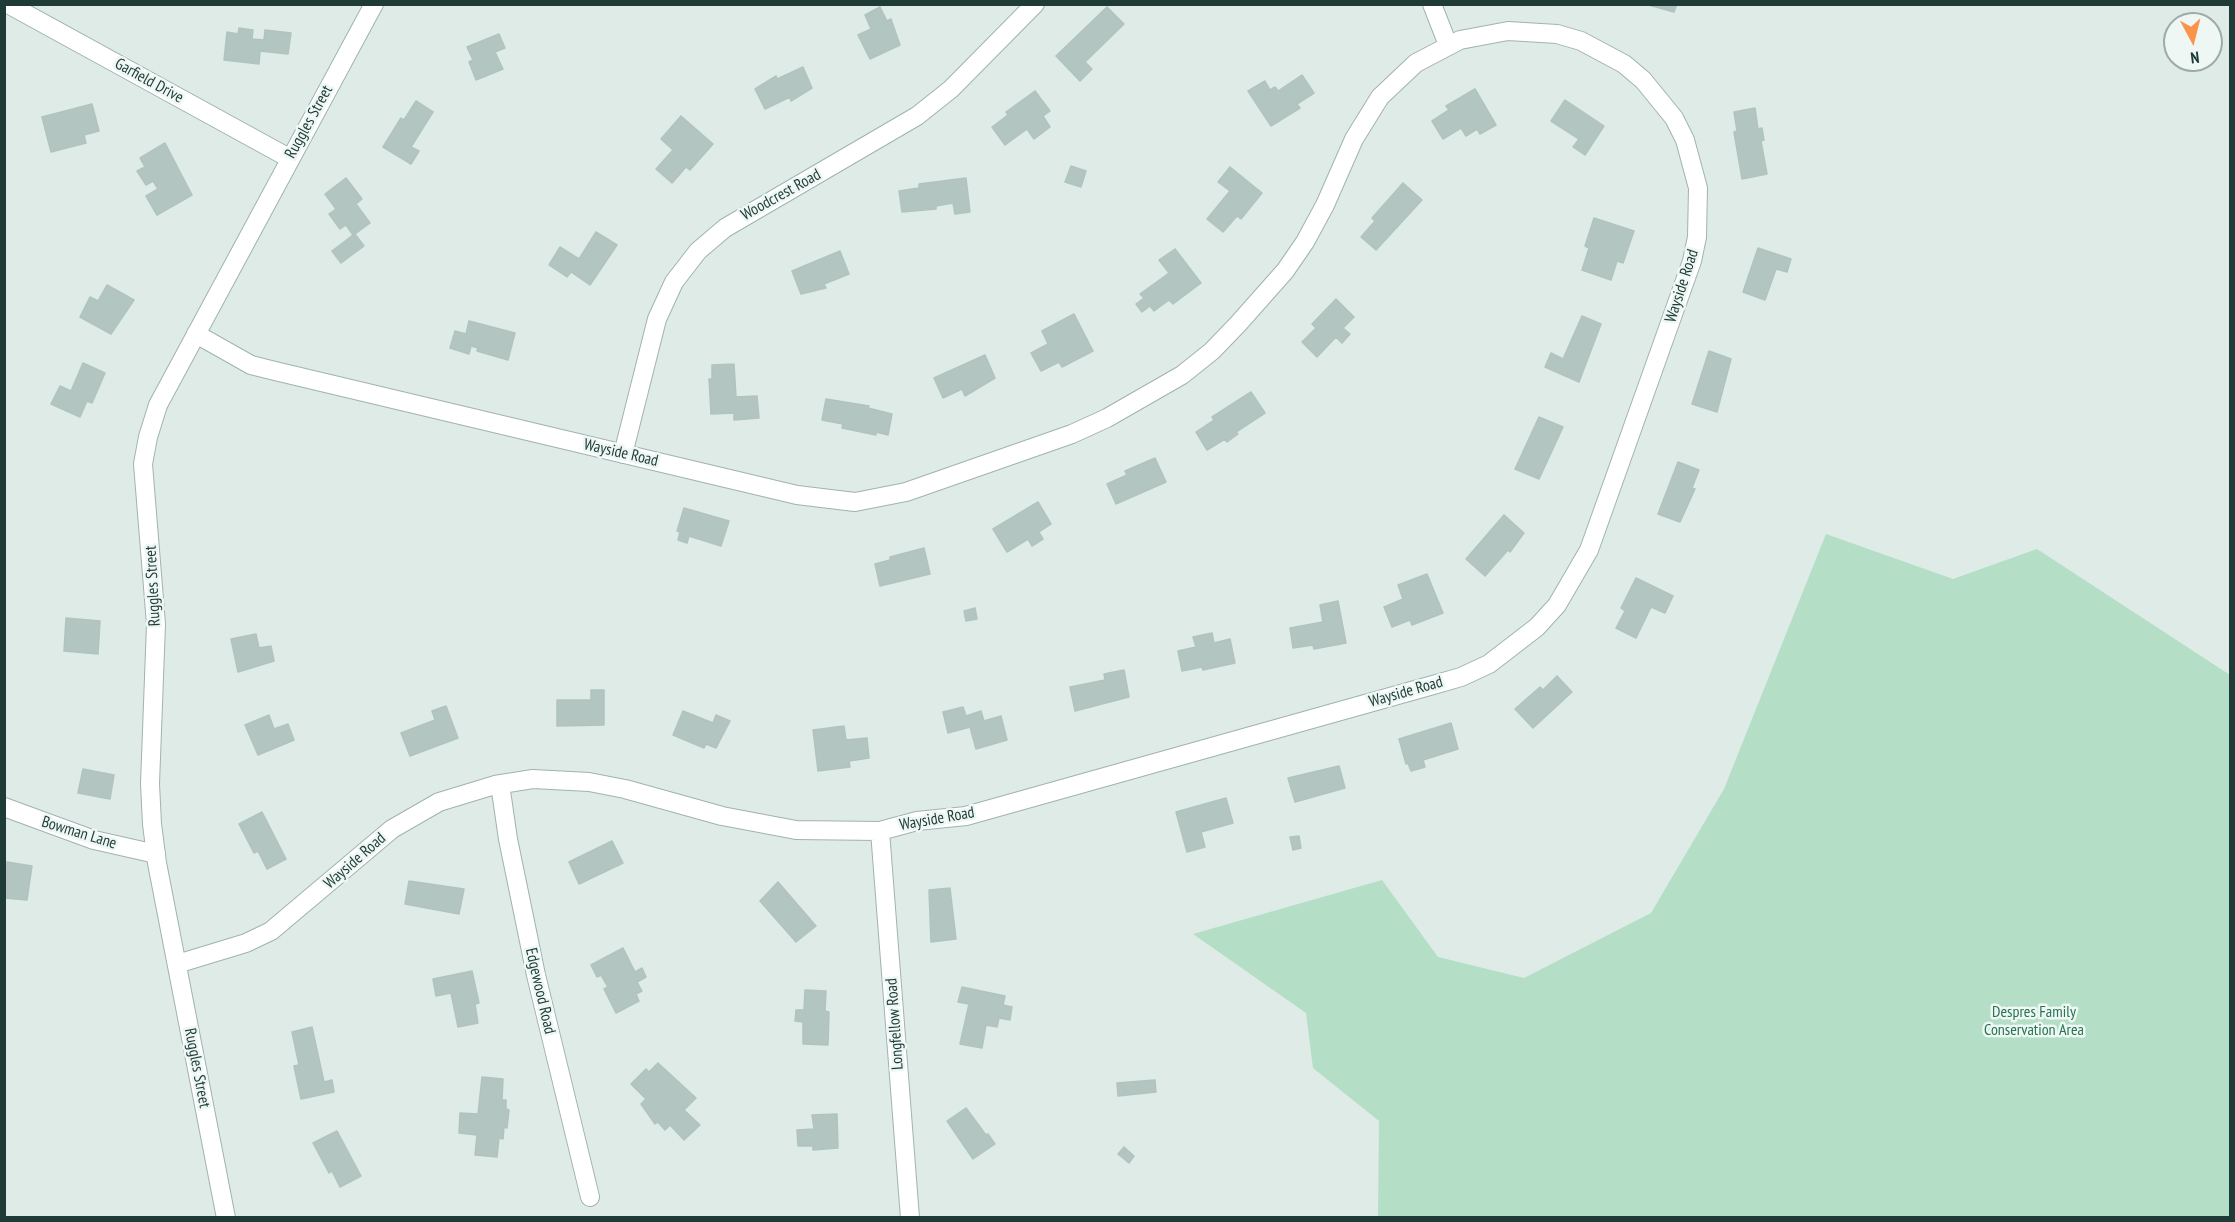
<!DOCTYPE html>
<html>
<head>
<meta charset="utf-8">
<style>
	body { margin:0 }
	#map { position:relative; width:2235px; height:1222px; overflow:hidden; background:#deebe7; font-family:"PT Sans Narrow",sans-serif }
	canvas { display:block }
	.frame { position:absolute; inset:0; border:6px solid #1e3b38; pointer-events:none }
	.north { position:absolute; left:2163px; top:12px; width:60px; height:60px; box-sizing:border-box; background:#eef7f4; border:2px solid #9baca9; border-radius:50%; rotate:173deg; font-size:16px; font-weight:700; line-height:24px; text-align:center; color:#1e3b38 }
	.north::after { content:''; display:block; margin:auto; width:21px; height:27px; background:#fb934b; clip-path:polygon(50% 0,100% 100%,50% 72%,0 100%) }
</style>
</head>
<body>
<div id="map">
<canvas width="2235" height="1222"></canvas>
<div class="frame"></div>
<div class="north">N</div>
</div>
<script>
const ctx = document.querySelector('canvas').getContext('2d');
ctx.lineJoin = 'round';
function fill(path, color) {
  ctx.fillStyle = color;
  ctx.fill(path, 'evenodd');
}
function poly(rows) {
  const path = new Path2D();
  for (const r of rows) {
    path.moveTo(r[0], r[1]);
    for (let i = 2; i < r.length; i += 2) path.lineTo(r[i], r[i + 1]);
  }
  return path;
}
function strokePath(path, color, width, dash) {
  ctx.strokeStyle = color;
  ctx.lineWidth = width;
  ctx.lineCap = dash ? 'butt' : 'round';
  ctx.setLineDash(dash || []);
  ctx.stroke(path);
}
function write(font, color, halo, rows, align = 'center') {
  ctx.font = font + ' "PT Sans Narrow",sans-serif';
  ctx.lineWidth = 5;
  ctx.setLineDash([]);
  ctx.textBaseline = 'middle';
  ctx.strokeStyle = halo;
  ctx.fillStyle = color;
  for (const [text, x, y, turn = 0] of rows) {
    ctx.save();
    ctx.translate(x, y);
    ctx.rotate((+turn || 0) * Math.PI / 180);
    ctx.textAlign = isNaN(turn) ? turn : align;
    if (halo) ctx.strokeText(text, 0, 0);
    ctx.fillText(text, 0, 0);
    ctx.restore();
  }
}
fill(poly([
	[1826,534,1953,579,2037,549,2230,675,2230,1217,1378,1217,1379,1121,1313,1068,1306,1013,1193,934,1382,880,1438,957,1524,978,1651,913,1724,789]
]), '#b4dec6');
const building = poly([
	[1645,4,1677,4,1674,12,1645,4],
	[880,7,887,21,891,19,900,45,870,59,858,35,871,29,865,15,880,7],
	[1107,7,1124,24,1085,62,1092,69,1080,81,1056,56,1107,7],
	[239,28,253,30,252,39,264,40,265,30,291,33,288,54,260,51,259,64,224,60,227,32,238,34,239,28],
	[499,34,505,48,495,52,503,69,476,80,469,62,473,60,467,47,499,34],
	[803,67,812,88,791,101,790,97,765,109,755,89,776,76,777,79,803,67],
	[1302,75,1314,93,1297,104,1300,108,1271,126,1248,91,1265,81,1270,90,1275,87,1278,91,1302,75],
	[1475,89,1496,125,1480,134,1477,129,1466,136,1461,128,1443,139,1432,121,1449,110,1446,106,1475,89],
	[1035,91,1050,111,1043,116,1050,127,1034,139,1027,129,1005,145,992,127,1008,115,1006,112,1035,91],
	[1565,100,1604,126,1585,155,1573,147,1579,139,1551,121,1565,100],
	[416,101,433,112,411,147,419,151,411,164,383,147,401,118,404,120,416,101],
	[92,104,99,131,84,135,86,143,51,152,42,117,92,104],
	[1755,108,1758,129,1762,128,1764,140,1761,141,1767,174,1742,179,1734,132,1737,131,1734,112,1755,108],
	[681,116,713,144,690,170,686,167,672,183,656,169,673,150,661,139,681,116],
	[165,143,192,195,157,215,146,196,158,189,153,181,146,185,137,171,145,167,140,158,165,143],
	[1071,166,1086,171,1081,187,1065,182,1071,166],
	[1230,167,1262,193,1241,219,1237,216,1223,232,1207,219,1230,191,1218,182,1230,167],
	[346,178,362,199,356,204,370,223,355,234,364,246,341,263,332,251,353,235,346,225,340,229,329,214,336,209,325,194,346,178],
	[966,178,970,212,955,214,953,203,936,206,936,209,902,212,899,191,919,188,919,184,966,178],
	[1403,183,1422,200,1376,250,1361,237,1375,221,1372,218,1403,183],
	[1594,218,1634,231,1623,263,1617,261,1611,280,1582,270,1589,248,1585,246,1594,218],
	[596,232,617,245,590,285,571,272,567,277,549,265,560,247,579,259,596,232],
	[1758,248,1791,259,1787,272,1776,269,1765,300,1743,292,1758,248],
	[1175,249,1201,283,1173,304,1169,300,1154,311,1150,306,1142,312,1136,304,1144,298,1140,294,1169,273,1159,260,1175,249],
	[840,251,849,274,824,284,826,288,801,294,792,271,840,251],
	[107,285,134,300,111,334,80,317,90,297,98,301,107,285],
	[1336,299,1354,317,1343,328,1350,334,1342,343,1336,337,1317,357,1302,342,1316,328,1312,324,1336,299],
	[1074,314,1093,351,1062,367,1059,362,1041,371,1031,353,1048,344,1042,331,1074,314],
	[1582,316,1601,324,1579,382,1545,367,1551,353,1563,359,1582,316],
	[469,321,515,333,508,360,477,351,478,348,471,346,469,354,450,348,455,331,466,334,469,321],
	[1709,351,1731,359,1717,412,1692,404,1709,351],
	[985,355,995,378,965,396,962,389,943,398,934,378,985,355],
	[83,363,105,373,92,403,87,401,80,417,51,404,60,386,71,391,83,363],
	[734,364,736,397,757,396,759,418,734,420,734,413,711,414,709,379,712,379,712,365,734,364],
	[1251,392,1265,413,1236,432,1238,434,1227,442,1225,439,1207,450,1196,432,1214,420,1212,417,1251,392],
	[826,399,869,406,868,408,892,414,888,435,876,432,876,435,842,428,843,424,822,420,826,399],
	[1539,417,1563,427,1539,479,1515,469,1539,417],
	[1155,458,1166,482,1116,504,1107,484,1127,475,1125,471,1155,458],
	[1678,462,1699,470,1692,488,1695,489,1680,522,1658,514,1678,462],
	[1038,502,1051,524,1039,532,1043,539,1032,546,1028,539,1007,552,993,529,1038,502],
	[684,508,729,521,721,546,689,536,687,543,678,540,680,532,677,531,684,508],
	[1504,515,1524,533,1510,552,1508,550,1485,576,1466,559,1504,515],
	[924,548,930,574,880,586,875,564,890,560,890,557,924,548],
	[1427,574,1443,613,1412,625,1410,620,1392,627,1384,607,1403,599,1398,585,1427,574],
	[1636,578,1673,596,1665,613,1651,607,1636,638,1616,628,1625,611,1621,608,1636,578],
	[1338,601,1346,643,1314,649,1313,645,1293,648,1290,628,1323,622,1320,605,1338,601],
	[975,608,977,619,966,621,964,611,975,608],
	[66,618,100,621,98,654,64,651,66,618],
	[1212,633,1214,643,1230,639,1235,663,1203,670,1202,667,1182,671,1178,651,1196,647,1193,637,1212,633],
	[256,634,259,648,271,646,274,661,238,672,231,639,256,634],
	[1124,670,1129,697,1075,711,1070,687,1105,680,1104,674,1124,670],
	[1557,676,1572,692,1533,728,1515,709,1540,687,1543,690,1557,676],
	[591,690,604,690,604,725,557,726,557,700,591,700,591,690],
	[446,706,458,738,410,756,401,733,435,720,432,711,446,706],
	[963,707,966,716,981,711,984,721,1001,716,1007,740,976,749,970,727,948,733,943,712,963,707],
	[683,711,713,723,716,715,730,721,716,748,706,744,704,748,673,735,683,711],
	[269,715,274,729,288,724,294,740,258,755,245,725,269,715],
	[1451,723,1458,749,1423,760,1425,767,1411,771,1408,763,1406,764,1399,739,1451,723],
	[844,726,846,740,867,738,869,758,849,761,850,767,818,771,813,730,844,726],
	[1339,766,1345,788,1295,802,1288,778,1339,766],
	[83,769,114,775,110,799,78,793,83,769],
	[1226,798,1233,823,1201,832,1205,847,1187,852,1176,812,1226,798],
	[262,812,286,859,267,869,258,851,254,853,239,824,262,812],
	[1299,836,1301,848,1293,850,1290,837,1299,836],
	[612,841,623,863,579,884,569,862,612,841],
	[7,862,32,866,27,900,4,898,7,862],
	[409,881,464,889,459,914,405,904,409,881],
	[778,882,816,926,796,942,760,901,778,882],
	[950,888,956,939,931,942,929,890,950,888],
	[623,948,635,972,642,968,646,977,637,982,642,991,636,994,639,1001,616,1013,604,989,608,987,601,975,597,977,591,965,623,948],
	[472,971,479,1003,475,1004,478,1023,458,1027,451,993,436,996,433,979,472,971],
	[962,987,1005,996,1003,1005,1012,1007,1010,1020,999,1018,997,1027,986,1025,982,1048,960,1044,969,1004,958,1002,962,987],
	[805,990,826,991,825,1011,829,1012,828,1045,803,1044,803,1022,795,1021,796,1010,804,1010,805,990],
	[312,1027,324,1082,332,1080,334,1092,301,1099,294,1066,299,1065,292,1032,312,1027],
	[658,1063,696,1098,684,1110,700,1125,684,1140,670,1125,665,1130,658,1122,655,1124,641,1104,646,1099,631,1084,646,1069,649,1072,658,1063],
	[482,1077,503,1079,502,1100,506,1100,506,1109,509,1110,507,1128,504,1127,503,1139,499,1138,497,1157,475,1155,477,1135,459,1133,460,1113,478,1114,482,1077],
	[1155,1080,1156,1092,1118,1096,1117,1083,1155,1080],
	[966,1108,986,1135,988,1134,995,1144,973,1159,947,1121,966,1108],
	[837,1114,838,1148,813,1150,813,1146,798,1146,797,1130,814,1129,812,1115,837,1114],
	[337,1131,361,1176,340,1187,332,1171,329,1173,313,1143,337,1131],
	[1124,1147,1134,1156,1129,1163,1118,1154,1124,1147]
]);
fill(building, '#b3c5c0');
strokePath(building, '#b0c4bf', 1.5);
const minor = poly([
	[8,4,289,158],
	[1432,4,1448,45],
	[623,454,657,319,674,282,698,251,725,228,917,116,951,89,1035,4],
	[500,784,508,839,536,975,590,1197],
	[4,807,94,840,156,854],
	[880,831,910,1218],
	[177,964,246,943,271,931,392,829,439,802,495,785,533,779,589,782,625,789,722,816,796,830,880,831,917,821,966,816,1433,685,1461,677,1489,664,1537,627,1557,605,1589,550,1692,261,1697,237,1698,188,1685,140,1674,118,1643,80,1624,64,1581,41,1557,34,1508,31,1460,40,1416,63,1380,97,1354,139,1325,205,1305,242,1285,271,1238,324,1212,351,1182,375,1107,418,1072,434,906,492,855,502,797,495,275,371,251,365,196,334]
]);
const tertiary = poly([
	[226,1218,157,863,152,824,150,784,156,624,143,464,148,437,158,405,374,4]
]);
strokePath(minor, '#a1b3af', 20);
strokePath(tertiary, '#a1b3af', 20);
strokePath(minor, '#fff', 18);
strokePath(tertiary, '#fff', 18);
write('16px', '#1e3b38', '#eef7f4', [
	["Garfield Drive",149,81,29],
	["Ruggles Street",309,122,-61],
	["Woodcrest Road",781,195,-29],
	["Wayside Road",1682,286,-72],
	["Wayside Road",621,453,13],
	["Ruggles Street",153,586,-93],
	["Wayside Road",1406,692,-16],
	["Wayside Road",937,819,-10],
	["Bowman Lane",79,833,17],
	["Wayside Road",355,861,-41],
	["Edgewood Road",540,991,77],
	["Longfellow Road",895,1024,-94],
	["Ruggles Street",197,1068,79]
]);
write('16px', '#267451', '#eef7f4', [
	["Despres Family",2034,1012],
	["Conservation Area",2034,1030]
]);
</script>
</body>
</html>
